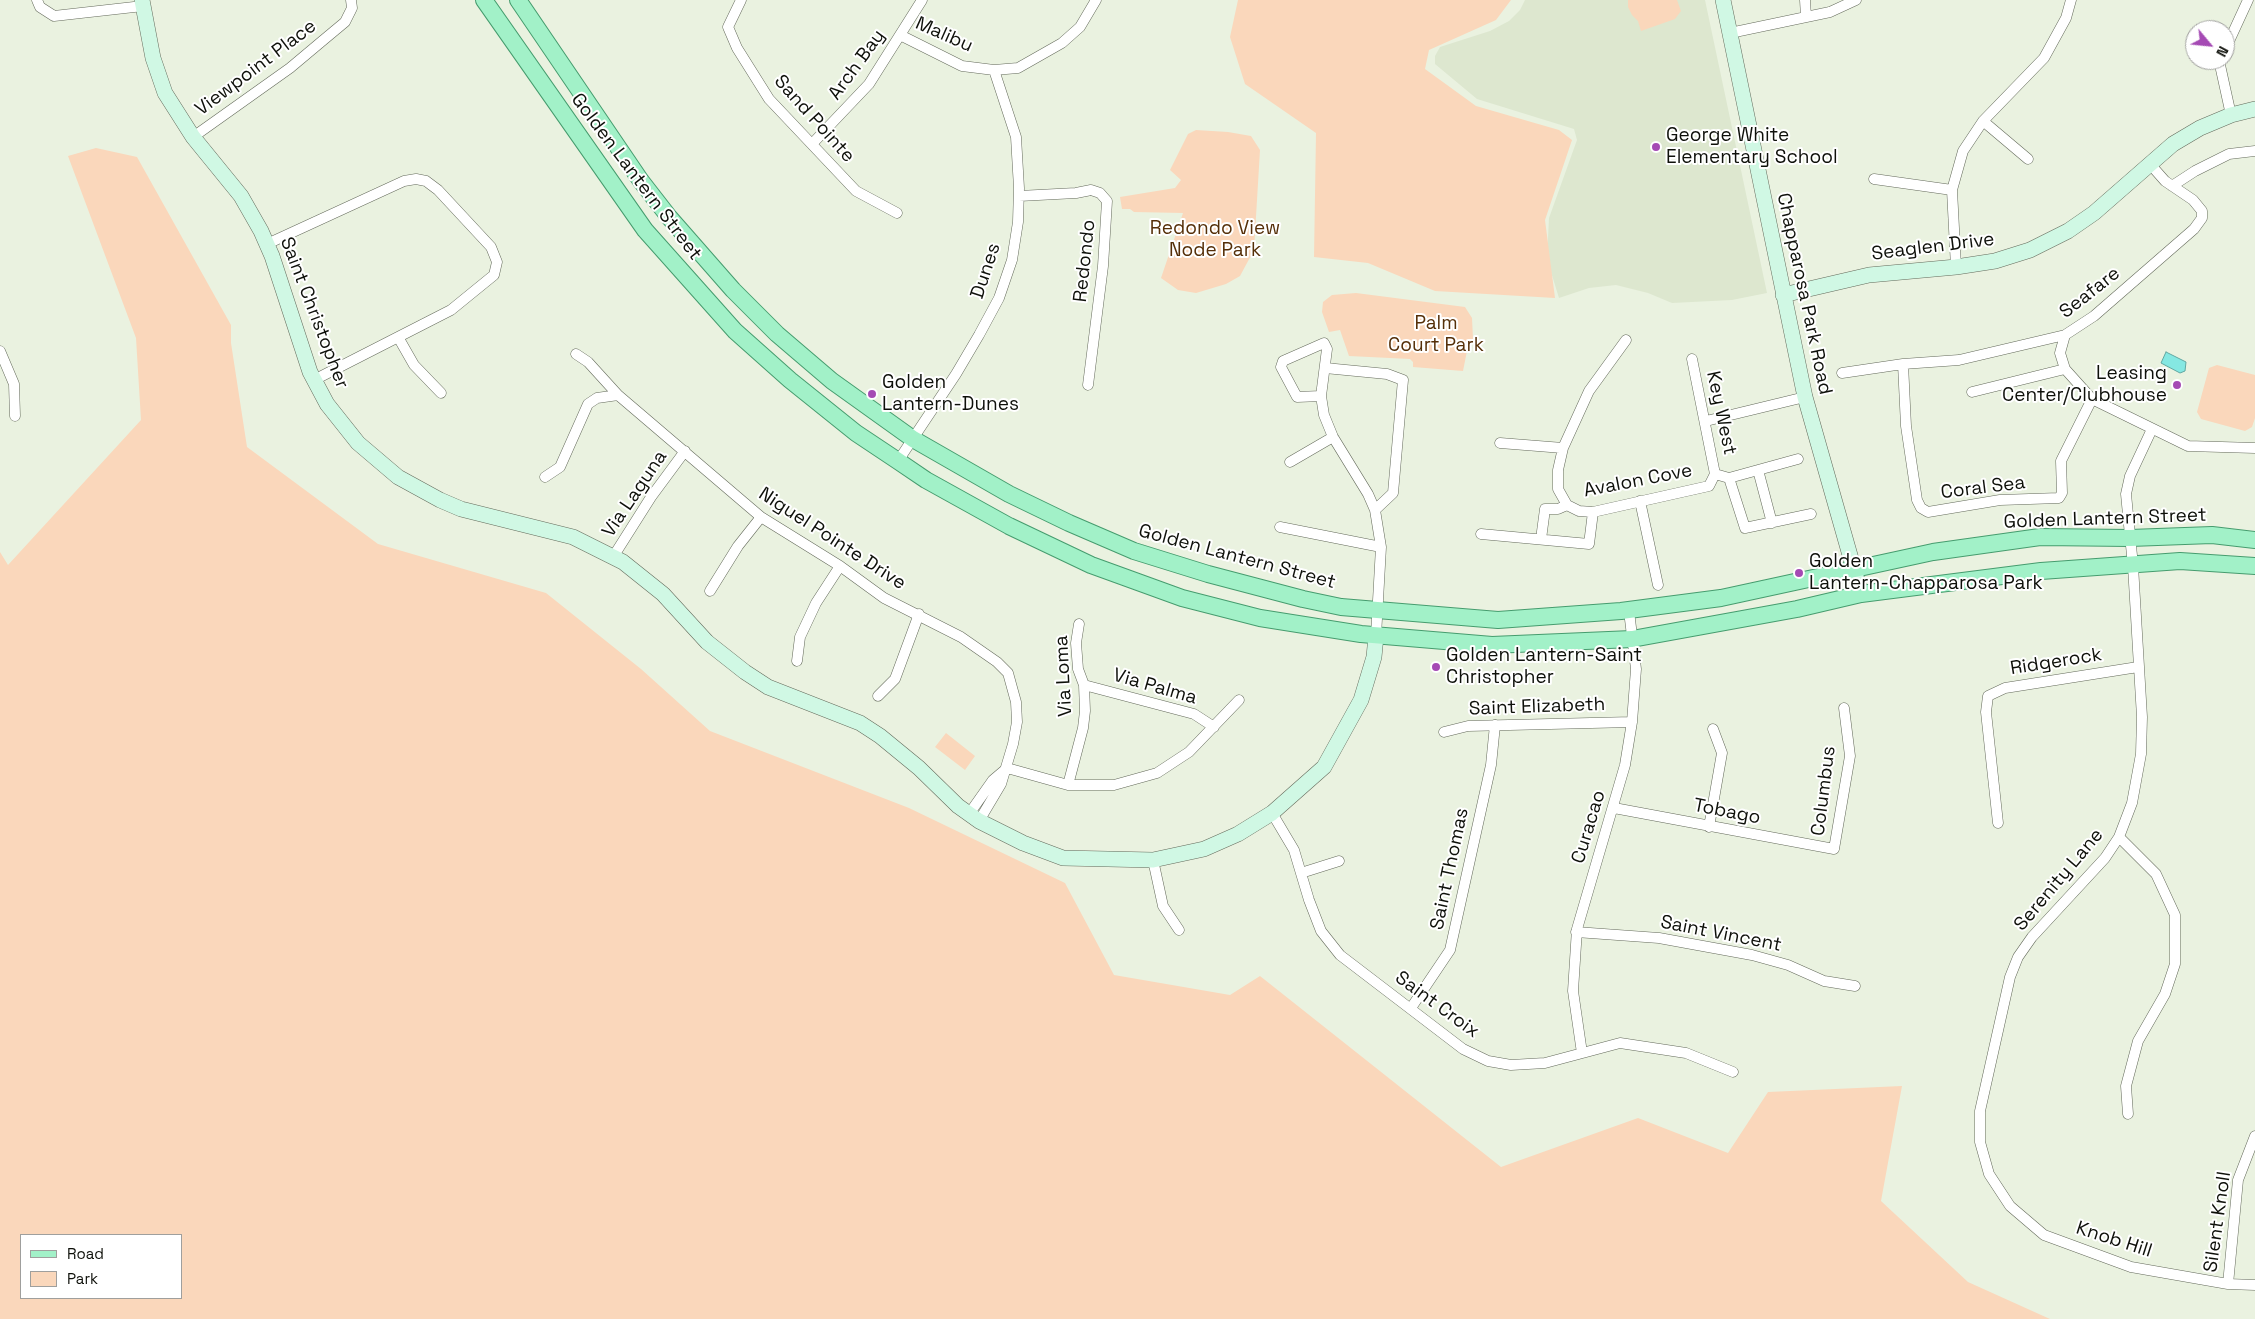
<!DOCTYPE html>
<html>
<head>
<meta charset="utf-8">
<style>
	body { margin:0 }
	#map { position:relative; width:2255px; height:1319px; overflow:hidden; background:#eaf2e0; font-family:"Space Grotesk",sans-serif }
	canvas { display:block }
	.legend { position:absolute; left:20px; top:1234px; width:162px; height:65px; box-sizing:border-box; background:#fff; border:1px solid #9f9f9d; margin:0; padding:6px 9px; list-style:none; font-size:15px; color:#0e100a }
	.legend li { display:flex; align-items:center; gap:10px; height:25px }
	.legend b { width:25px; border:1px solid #9f9f9d }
	.north { position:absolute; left:2185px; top:20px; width:50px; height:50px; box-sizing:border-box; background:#fff; border:1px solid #9f9f9d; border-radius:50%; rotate:118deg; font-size:14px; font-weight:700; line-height:20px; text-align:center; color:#0e100a }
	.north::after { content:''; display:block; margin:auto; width:18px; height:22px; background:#a54ab4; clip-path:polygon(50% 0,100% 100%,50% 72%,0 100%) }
</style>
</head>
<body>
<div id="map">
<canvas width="2255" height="1319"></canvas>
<ul class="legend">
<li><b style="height:6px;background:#a2f1c8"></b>Road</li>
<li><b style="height:14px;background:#fad7bb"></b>Park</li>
</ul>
<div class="north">N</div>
</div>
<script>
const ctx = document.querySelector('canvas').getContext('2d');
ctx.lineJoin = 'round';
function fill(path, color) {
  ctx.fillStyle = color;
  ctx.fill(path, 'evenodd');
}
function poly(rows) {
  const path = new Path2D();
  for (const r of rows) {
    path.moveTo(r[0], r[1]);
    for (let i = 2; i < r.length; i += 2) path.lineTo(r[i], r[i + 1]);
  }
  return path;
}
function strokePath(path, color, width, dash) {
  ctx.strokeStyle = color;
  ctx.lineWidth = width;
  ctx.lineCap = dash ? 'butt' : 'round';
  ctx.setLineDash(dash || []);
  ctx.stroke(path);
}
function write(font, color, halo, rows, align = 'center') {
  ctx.font = font + ' "Space Grotesk",sans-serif';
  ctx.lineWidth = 4;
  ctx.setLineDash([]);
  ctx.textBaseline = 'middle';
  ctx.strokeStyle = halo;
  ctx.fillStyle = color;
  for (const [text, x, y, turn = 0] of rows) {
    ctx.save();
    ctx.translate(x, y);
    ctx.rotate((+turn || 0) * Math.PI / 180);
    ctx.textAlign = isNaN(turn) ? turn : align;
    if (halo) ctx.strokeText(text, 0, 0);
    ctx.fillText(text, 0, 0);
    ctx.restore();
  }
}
fill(poly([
	[1525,0,1705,0,1767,293,1732,300,1672,303,1648,293,1616,285,1589,288,1559,298,1547,259,1549,218,1577,140,1574,129,1477,99,1435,64,1435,56,1440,47,1490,31,1509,21,1520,10]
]), '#dde7cf');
fill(poly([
	[1238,0,1511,0,1496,20,1429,50,1425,69,1476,106,1559,130,1572,140,1545,220,1555,298,1435,291,1368,263,1314,257,1316,133,1245,84,1230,37],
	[1628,0,1677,0,1681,11,1675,19,1641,31,1638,21,1632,15,1628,7],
	[1196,130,1228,132,1251,136,1260,150,1254,250,1240,276,1226,284,1196,293,1178,290,1161,278,1183,213,1134,212,1130,209,1122,209,1120,197,1175,188,1181,180,1170,170,1188,134],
	[96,148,137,157,231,325,231,343,247,447,378,544,546,593,641,669,710,731,909,808,1065,883,1114,975,1230,995,1260,976,1501,1167,1638,1118,1728,1153,1768,1092,1902,1086,1881,1201,1968,1282,2050,1319,0,1319,0,552,8,565,141,420,136,338,68,156],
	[21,1235,181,1235,181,1298,21,1298],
	[1356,293,1465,307,1472,318,1473,339,1467,351,1463,371,1413,367,1413,362,1410,359,1349,356,1340,330,1329,332,1322,312,1323,302,1332,295],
	[2217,365,2255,375,2255,418,2252,427,2245,431,2201,419,2197,412,2209,368],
	[946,733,975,756,965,770,935,747]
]), '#fad7bb');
const water = poly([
	[2166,352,2186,362,2185,371,2180,373,2161,363,2166,352]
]);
fill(water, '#85e8e2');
strokePath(water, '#61a7a1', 1);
const street = poly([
	[37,0,40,7,54,16,143,6],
	[741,0,728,27,737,48,769,99,856,191,897,213],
	[1805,0,1806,17],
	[1730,33,1830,12,1856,0],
	[900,35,962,66,994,70,1018,68,1062,43,1080,27,1096,0],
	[2225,50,2248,0],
	[2221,60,2220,65,2231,115],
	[1983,121,2028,159],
	[193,137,290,68,321,42,345,22,352,8,351,0],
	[812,144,869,84,922,0],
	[1874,179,1952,190],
	[2172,186,2195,171,2229,154,2255,151],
	[1019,196,1076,193,1091,190,1100,193,1107,201,1103,266,1088,385],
	[267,244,404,181,416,179,426,181,438,190,491,247,497,262,494,275,451,310,314,380],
	[1956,267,1952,190,1963,151,1983,121,2044,58,2066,18,2071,0],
	[2065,335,2060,353,2065,369],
	[398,337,414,365,441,393],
	[0,351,14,384,15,416],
	[576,354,588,362,618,395,761,517,840,566,884,598,961,637,997,662,1008,673,1016,702,1017,722,1013,744,1001,784,979,821],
	[1692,359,1715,474],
	[1903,364,1906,426,1917,500,1921,508,1928,512,2000,500,2059,498,2062,493,2061,461,2092,399],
	[1325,368,1387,374,1403,380,1393,493,1375,510],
	[1842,373,1903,364,1959,360,2065,335,2094,316,2194,229,2202,218,2202,211,2193,200,2165,181,2150,164],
	[1972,392,2065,369,2092,399,2188,446,2255,448],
	[1321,396,1297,397,1281,367,1283,361,1324,343,1327,349,1321,396,1324,415,1333,437,1368,494,1375,510,1381,547,1376,636],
	[1706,421,1805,397],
	[2152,429,2130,476,2126,494,2133,566,2142,717,2141,754,2132,803,2119,837,2105,858,2032,937,2018,957,2010,977,1980,1111,1980,1142,1989,1174,2010,1206,2044,1235,2131,1267,2228,1284,2255,1285],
	[1500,443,1563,448],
	[898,461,956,374,979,335,999,298,1012,260,1018,222,1019,188,1016,137,994,70],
	[1290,462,1333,437],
	[1758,470,1772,523],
	[1715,474,1729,478,1798,459],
	[545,477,560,467,588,404,597,398,618,395],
	[1729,478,1745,528,1811,514],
	[1640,501,1658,585],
	[1567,505,1558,489,1558,470,1563,448,1589,391,1626,340],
	[1567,505,1579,511,1593,512,1709,486,1715,474],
	[1280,527,1381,547],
	[1481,534,1589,544,1593,512],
	[1541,539,1545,509,1558,509,1567,505],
	[613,557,651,497,685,451],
	[710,591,738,546,761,517],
	[797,661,800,637,816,603,840,566],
	[1084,685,1194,714,1214,727],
	[878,696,895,679,919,614],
	[1444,732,1468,726,1632,722],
	[1007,768,1068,785,1114,785,1157,773,1189,752,1239,700],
	[1068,785,1083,728,1085,711,1084,685,1078,669,1076,643,1079,624],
	[1614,808,1834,849,1850,756,1844,708],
	[1272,813,1294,850,1309,900,1321,931,1340,955,1463,1049,1488,1061,1511,1065,1545,1063,1620,1043,1686,1053,1733,1072],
	[969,814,993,780,1006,769],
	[1998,823,1986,712,1988,696,2005,688,2138,667],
	[1709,827,1722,753,1713,729],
	[2119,837,2156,874,2175,915,2175,964,2165,994,2138,1041,2126,1086,2128,1114],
	[1153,860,1163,906,1179,930],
	[1301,873,1339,861],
	[1576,932,1659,938,1752,955,1788,965,1824,981,1855,986],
	[1411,1008,1450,950,1491,765,1495,725],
	[1582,1053,1573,991,1577,929,1625,765,1632,722,1636,669,1629,611],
	[2228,1284,2238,1180,2255,1136]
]);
const secondary = poly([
	[142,0,153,58,165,93,193,137,241,196,261,231,272,256,310,372,327,404,358,443,398,477,440,500,461,509,573,537,623,562,663,594,707,642,745,672,768,687,860,723,880,736,919,768,958,806,979,821,1023,843,1063,858,1153,860,1204,849,1238,834,1272,813,1324,767,1361,700,1374,657,1376,636],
	[1723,0,1805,397,1861,594],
	[1783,295,1869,275,1956,267,1995,261,2030,250,2068,231,2094,213,2173,144,2200,128,2231,115,2255,109]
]);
const primary = poly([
	[484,0,645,230,735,331,790,380,856,433,898,461,926,480,1009,526,1091,565,1182,598,1260,618,1361,634,1492,645,1632,639,1797,609,1861,594,2041,571,2180,561,2255,566],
	[518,0,641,181,669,217,733,290,777,334,832,381,913,439,1009,494,1069,523,1134,551,1208,574,1303,599,1341,607,1498,620,1621,611,1721,598,1933,552,2040,537,2130,538,2212,535,2255,540]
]);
strokePath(street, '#646a5b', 11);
strokePath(secondary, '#646a5b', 16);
strokePath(primary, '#469c6e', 18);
strokePath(street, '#fff', 10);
strokePath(secondary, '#d0f8e4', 15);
strokePath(primary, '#a2f1c8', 16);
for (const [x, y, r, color] of [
	[1656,147,5,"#a54ab4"],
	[2177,385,5,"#a54ab4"],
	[872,394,5,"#a54ab4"],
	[1799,573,5,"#a54ab4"],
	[1436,667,5,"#a54ab4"]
]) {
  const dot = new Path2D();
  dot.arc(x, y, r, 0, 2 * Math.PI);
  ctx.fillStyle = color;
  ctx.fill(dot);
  strokePath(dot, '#fff', 2);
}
write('19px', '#0e100a', '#fff', [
	["Malibu",944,35,24],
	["Arch Bay",857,65,-54],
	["Viewpoint Place",256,68,-37],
	["Sand Pointe",814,119,48],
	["Golden Lantern Street",636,177,53],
	["Seaglen Drive",1933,247,-7],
	["Redondo",1085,261,-84],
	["Dunes",986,271,-72],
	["Seafare",2090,293,-38],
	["Chapparosa Park Road",1804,294,78],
	["Saint Christopher",314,313,69],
	["Key West",1721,413,78],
	["Avalon Cove",1638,481,-11],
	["Coral Sea",1983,488,-7],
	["Via Laguna",635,494,-56],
	["Golden Lantern Street",2105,519,-2],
	["Niguel Pointe Drive",832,539,33],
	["Golden Lantern Street",1237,557,15],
	["Ridgerock",2056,662,-9],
	["Via Loma",1064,676,-93],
	["Via Palma",1155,687,16],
	["Saint Elizabeth",1537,707,-2],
	["Columbus",1824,791,-83],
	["Tobago",1727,812,11],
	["Curacao",1589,827,-73],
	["Saint Thomas",1450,869,-78],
	["Serenity Lane",2059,880,-50],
	["Saint Vincent",1721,934,11],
	["Saint Croix",1437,1005,36],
	["Silent Knoll",2218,1222,-82],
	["Knob Hill",2114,1240,18]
]);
write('19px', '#0e100a', '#fff', [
	["George White",1666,136],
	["Elementary School",1666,158],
	["Leasing",2167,374,"right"],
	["Center/Clubhouse",2167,396,"right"],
	["Golden",882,383],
	["Lantern-Dunes",882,405],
	["Golden",1809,562],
	["Lantern-Chapparosa Park",1809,584],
	["Golden Lantern-Saint",1446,656],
	["Christopher",1446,678]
], 'left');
write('19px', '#552f08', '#fff', [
	["Redondo View",1215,229],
	["Node Park",1215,251],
	["Palm",1436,324],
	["Court Park",1436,346]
]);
</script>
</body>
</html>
